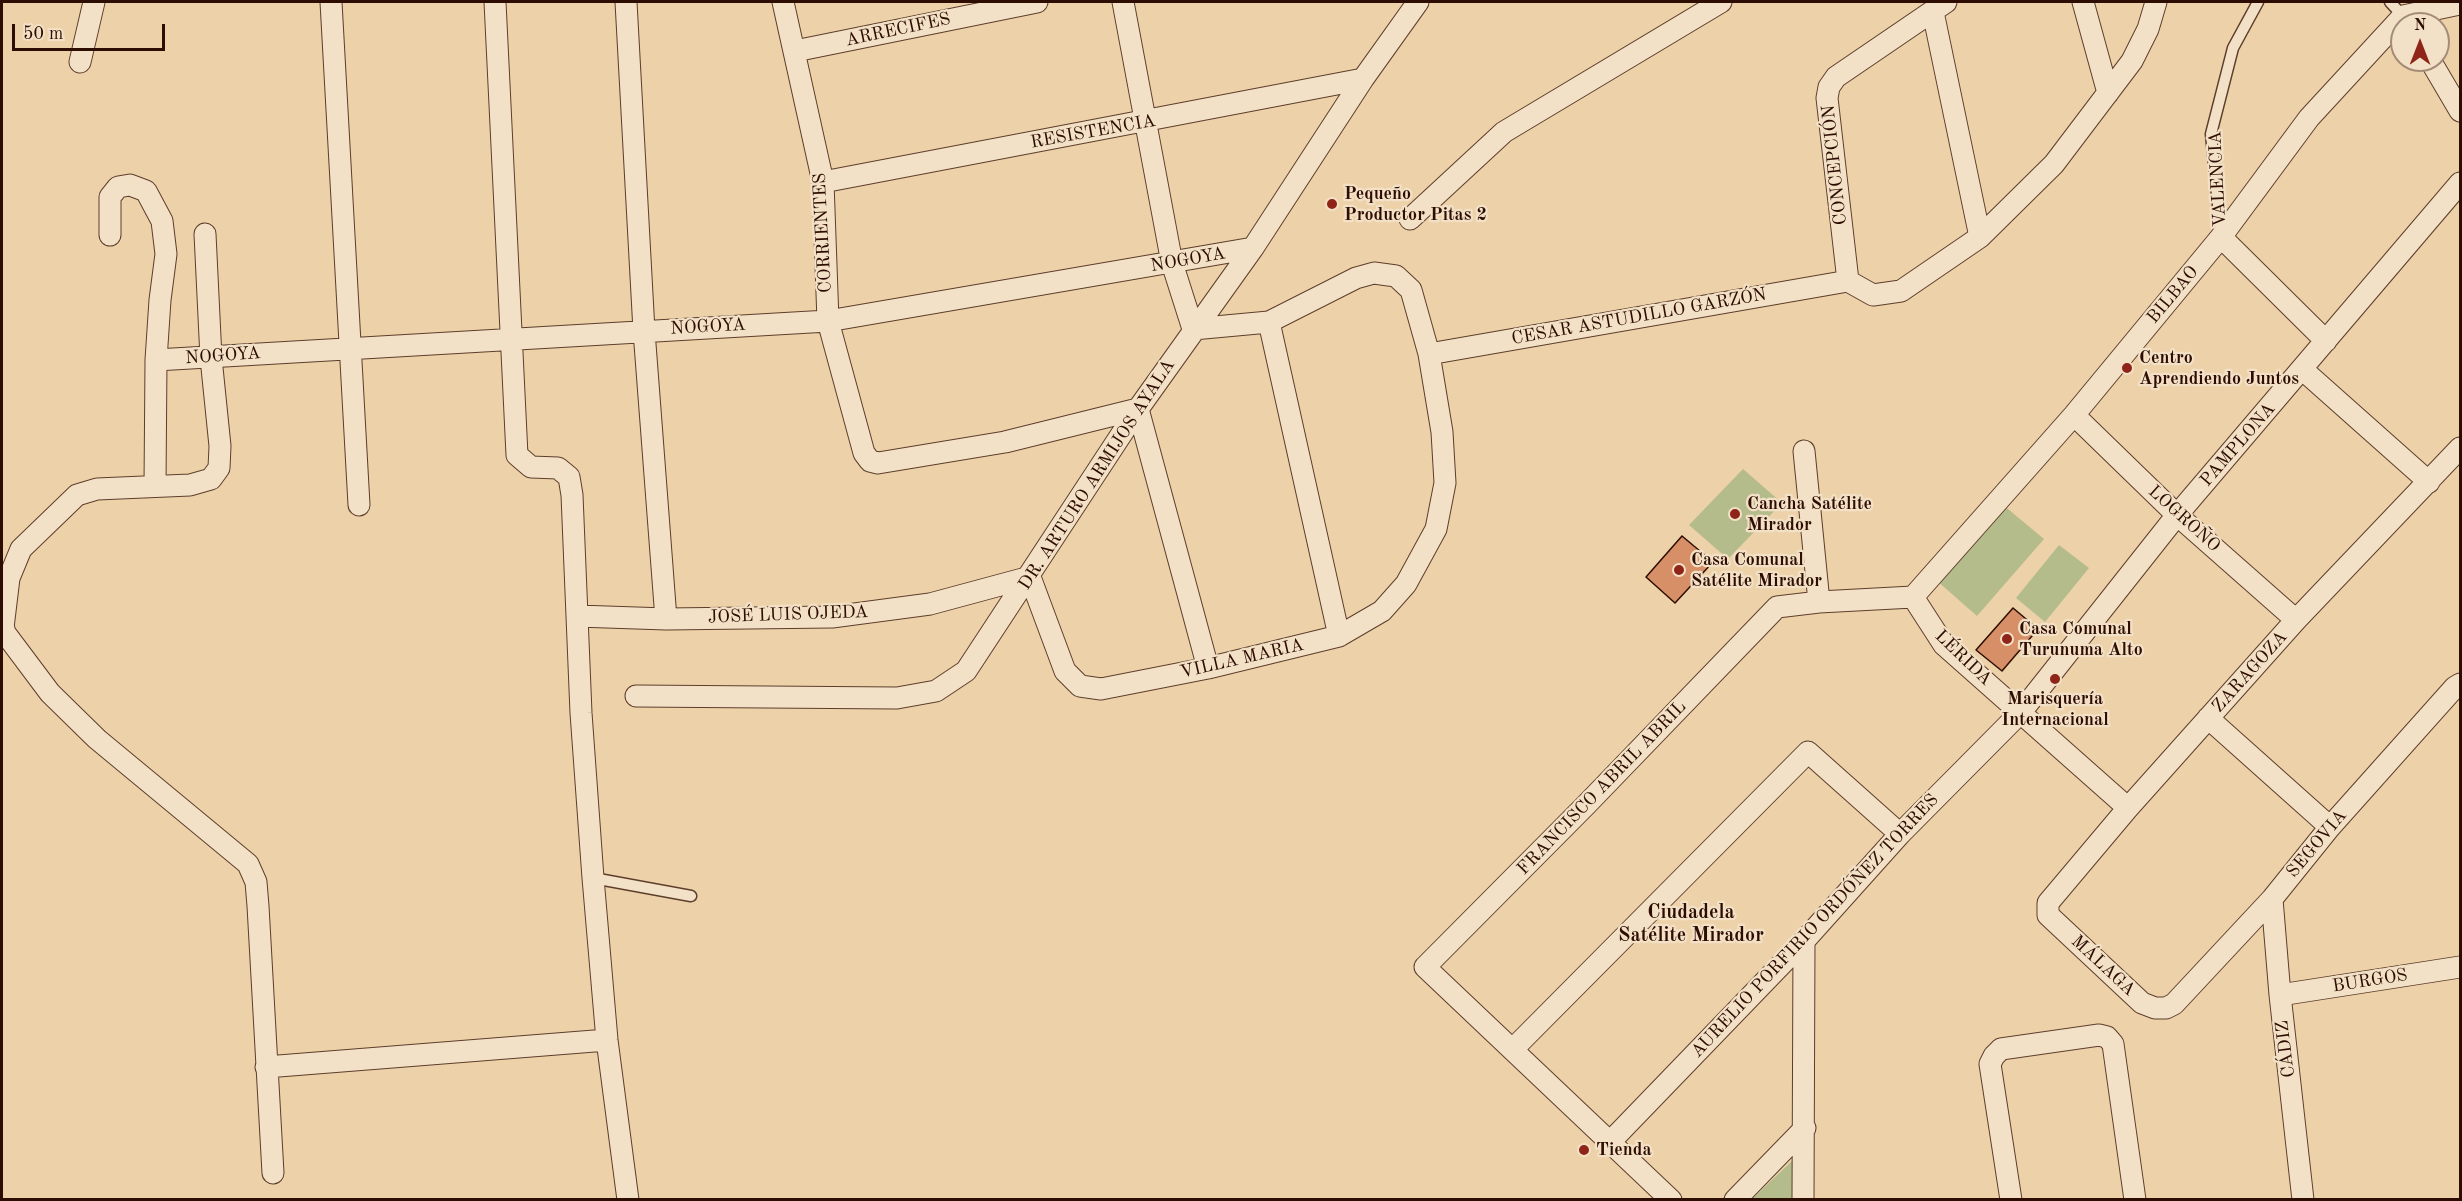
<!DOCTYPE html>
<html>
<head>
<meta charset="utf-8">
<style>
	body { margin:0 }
	#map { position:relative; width:2462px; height:1201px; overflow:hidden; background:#edd1a9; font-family:"Old Standard TT",serif }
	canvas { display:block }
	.frame { position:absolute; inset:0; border:3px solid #2d0d01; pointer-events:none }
	.north { position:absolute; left:2390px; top:12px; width:60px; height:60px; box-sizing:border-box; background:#f3e1c7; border:2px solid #a48c78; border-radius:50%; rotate:0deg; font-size:16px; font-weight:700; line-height:24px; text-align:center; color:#2d0d01 }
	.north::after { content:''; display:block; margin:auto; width:21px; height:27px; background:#8f2418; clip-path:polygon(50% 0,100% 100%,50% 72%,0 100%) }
	.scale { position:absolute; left:12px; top:24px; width:153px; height:27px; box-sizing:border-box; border:3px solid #2d0d01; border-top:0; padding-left:8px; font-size:18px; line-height:21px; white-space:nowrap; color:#2d0d01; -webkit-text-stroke:4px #f3e1c7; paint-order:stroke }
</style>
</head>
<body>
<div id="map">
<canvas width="2462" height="1201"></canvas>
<div class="frame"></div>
<div class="north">N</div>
<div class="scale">50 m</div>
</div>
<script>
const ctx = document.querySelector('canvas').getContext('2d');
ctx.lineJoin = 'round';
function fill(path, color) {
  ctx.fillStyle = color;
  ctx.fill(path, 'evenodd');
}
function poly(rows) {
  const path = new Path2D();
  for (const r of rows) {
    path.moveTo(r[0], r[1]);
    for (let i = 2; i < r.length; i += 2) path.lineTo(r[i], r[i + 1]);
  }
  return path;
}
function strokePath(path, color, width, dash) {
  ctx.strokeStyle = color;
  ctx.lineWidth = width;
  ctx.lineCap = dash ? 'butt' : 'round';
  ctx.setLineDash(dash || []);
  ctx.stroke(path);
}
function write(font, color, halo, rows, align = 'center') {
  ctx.font = font + ' "Old Standard TT",serif';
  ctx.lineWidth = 4.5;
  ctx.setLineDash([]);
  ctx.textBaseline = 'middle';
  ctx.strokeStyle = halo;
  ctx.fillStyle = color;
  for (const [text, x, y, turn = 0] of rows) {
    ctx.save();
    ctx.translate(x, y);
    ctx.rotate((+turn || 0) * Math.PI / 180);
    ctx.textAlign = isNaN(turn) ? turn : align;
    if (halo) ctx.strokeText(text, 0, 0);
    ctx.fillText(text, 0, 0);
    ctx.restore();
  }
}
fill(poly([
	[1743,469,1782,503,1728,559,1689,525],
	[2002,504,2044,539,1977,616,1936,580],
	[2059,545,2089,568,2045,622,2016,598],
	[1793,1160,1792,1199,1752,1199]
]), '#b5bc8b');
const building = poly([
	[1682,536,1713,562,1675,603,1646,577,1682,536],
	[2013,608,2038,629,2002,671,1976,650,2013,608]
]);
fill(building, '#d68f66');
strokePath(building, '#2d0d01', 1.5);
const service = poly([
	[2390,2,2403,16],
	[2221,235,2211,134,2233,48,2258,2],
	[593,878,691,896]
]);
const minor = poly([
	[331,2,359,505],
	[495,2,517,455,531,467,558,468,569,477,572,495,581,713,593,878,607,1040,628,1200],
	[626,2,644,331,666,619],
	[783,2,823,182,828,321,864,453,870,461,878,463,1005,442,1138,409,1208,668],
	[2083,2,2108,93],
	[1933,12,1980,237],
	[2403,16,2460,4],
	[795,51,1037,2],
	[2430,60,2460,111],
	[80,62,94,2],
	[823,182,1363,79],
	[1410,219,1504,132,1721,2],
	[110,235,110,197,118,187,130,185,146,191,162,221,166,254,160,300,156,360,155,486],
	[2221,237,2326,341],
	[1848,281,1873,295,1901,291,1980,237,2054,164,2132,61,2148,29,2156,2],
	[1848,281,1827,98,1829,87,1836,77,1946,2],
	[1269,322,1339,636],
	[1429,354,1848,281],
	[156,360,828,321,1253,248],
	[2303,370,2429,482],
	[2074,415,2177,515,2296,620],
	[2460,448,2296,620,2128,808,2048,903,2048,915,2142,1003,2155,1008,2166,1008,2174,1004,2272,899,2330,827,2455,687,2460,684],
	[1804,451,1819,602],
	[1913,597,2074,415,2221,237,2309,118,2403,16],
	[1913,597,1944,645,2128,808],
	[577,616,666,619,832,617,930,604,1030,577,1065,671,1080,686,1101,689,1208,668,1339,636,1382,611,1406,584,1436,529,1445,483,1442,432,1429,354,1411,290,1396,276,1374,273,1356,278,1269,322,1193,329,1172,263,1123,2],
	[3,625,5,633,50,693,97,739,248,864,256,882,258,906,273,1173],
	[2,636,9,578,21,549,77,495,97,489,190,485,211,479,219,468,220,446,211,358,205,234],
	[636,696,897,698,936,691,966,671,1138,409,1253,248,1363,79,1418,2],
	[2208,718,2330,827],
	[2272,899,2280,995,2303,1200],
	[2280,995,2460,967],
	[1513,1049,1808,752,1900,834],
	[266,1067,607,1040],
	[1611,1141,1804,941,1900,834,2021,712,2177,515,2460,183],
	[1671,1200,1425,967,1586,805,1777,607,1819,602,1913,597],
	[1735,1200,1805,1128],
	[1803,1200,1804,941],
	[2011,1200,1990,1064,1994,1056,2001,1049,2099,1035,2107,1037,2113,1044,2135,1200]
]);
strokePath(service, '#5d3e2b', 13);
strokePath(minor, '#5d3e2b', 23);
strokePath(service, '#f3e1c7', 10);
strokePath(minor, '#f3e1c7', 21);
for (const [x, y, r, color] of [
	[1332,204,6,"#8f2418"],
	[2127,368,6,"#8f2418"],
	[1735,514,6,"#8f2418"],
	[1679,570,6,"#8f2418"],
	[2007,639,6,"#8f2418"],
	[2055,679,6,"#8f2418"],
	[1584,1150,6,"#8f2418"]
]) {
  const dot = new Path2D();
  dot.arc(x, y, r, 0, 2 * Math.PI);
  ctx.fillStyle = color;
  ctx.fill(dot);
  strokePath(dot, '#f3e1c7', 2);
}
write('18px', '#2d0d01', '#f3e1c7', [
	["ARRECIFES",898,30,-12],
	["RESISTENCIA",1093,132,-10],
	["CONCEPCIÓN",1835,165,-96],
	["VALENCIA",2218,179,-93],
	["CORRIENTES",823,233,-93],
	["NOGOYA",1188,260,-10],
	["BILBAO",2173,295,-50],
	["CESAR ASTUDILLO GARZÓN",1639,317,-10],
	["NOGOYA",708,327,-3],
	["NOGOYA",223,356,-4],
	["PAMPLONA",2238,445,-49],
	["DR. ARTURO ARMIJOS AYALA",1097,475,-57],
	["LOGROÑO",2184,519,42],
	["JOSÉ LUIS OJEDA",788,615,-2],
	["LÉRIDA",1963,658,44],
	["VILLA MARIA",1242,659,-13],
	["ZARAGOZA",2250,672,-48],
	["FRANCISCO ABRIL ABRIL",1602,788,-46],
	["SEGOVIA",2317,844,-50],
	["AURELIO PORFIRIO ORDÓÑEZ TORRES",1815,926,-47],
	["MÁLAGA",2103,966,43],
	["BURGOS",2370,981,-9],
	["CÁDIZ",2286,1049,-97]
]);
write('bold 18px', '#2d0d01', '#f3e1c7', [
	["Pequeño",1344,194],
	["Productor Pitas 2",1344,215],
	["Centro",2139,358],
	["Aprendiendo Juntos",2139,379],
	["Cancha Satélite",1747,504],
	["Mirador",1747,525],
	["Casa Comunal",1691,560],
	["Satélite Mirador",1691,581],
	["Casa Comunal",2019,629],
	["Turunuma Alto",2019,650],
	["Marisquería",2055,699,"center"],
	["Internacional",2055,720,"center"],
	["Tienda",1596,1150]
], 'left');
write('bold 20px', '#2d0d01', '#f3e1c7', [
	["Ciudadela",1691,913],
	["Satélite Mirador",1691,936]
]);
</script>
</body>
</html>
